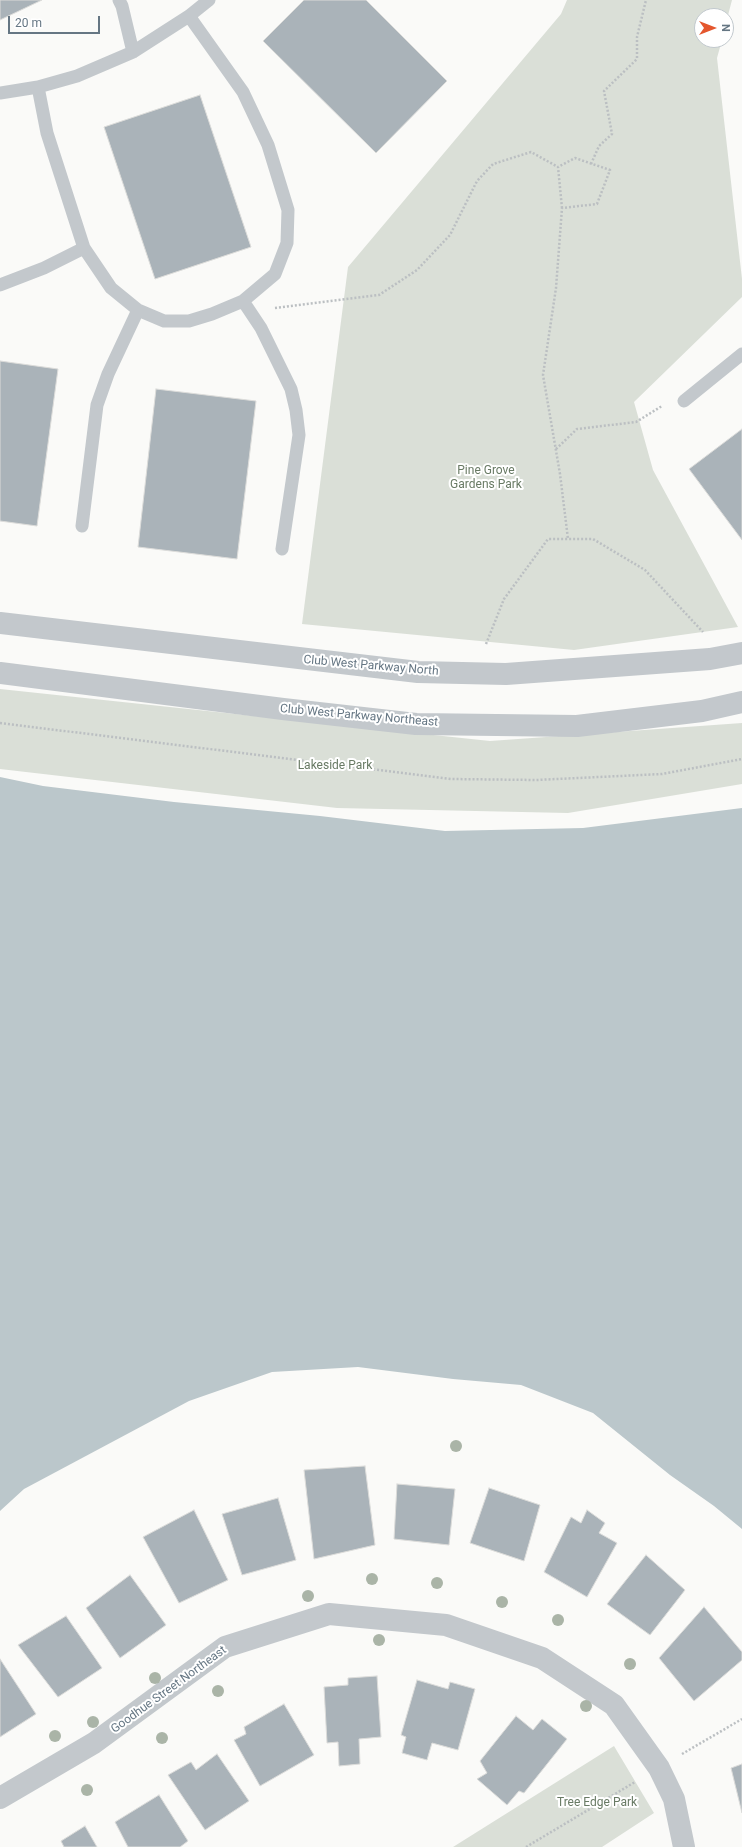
<!DOCTYPE html>
<html>
<head>
<meta charset="utf-8">
<style>
	body { margin:0 }
	#map { position:relative; width:742px; height:1847px; overflow:hidden; background:#fafaf8; font-family:Roboto,sans-serif }
	canvas { display:block }
	.north { position:absolute; left:694px; top:8px; width:40px; height:40px; box-sizing:border-box; background:#fff; border:1px solid #c1c8cd; border-radius:50%; rotate:90deg; font-size:11px; font-weight:700; line-height:16px; text-align:center; color:#657683 }
	.north::after { content:''; display:block; margin:auto; width:14px; height:18px; background:#e4572e; clip-path:polygon(50% 0,100% 100%,50% 72%,0 100%) }
	.scale { position:absolute; left:8px; top:16px; width:92px; height:18px; box-sizing:border-box; border:2px solid #657683; border-top:0; padding-left:5px; font-size:12px; line-height:14px; white-space:nowrap; color:#657683; -webkit-text-stroke:3px #fff; paint-order:stroke }
</style>
</head>
<body>
<div id="map">
<canvas width="742" height="1847"></canvas>
<div class="north">N</div>
<div class="scale">20 m</div>
</div>
<script>
const ctx = document.querySelector('canvas').getContext('2d');
ctx.lineJoin = 'round';
function fill(path, color) {
  ctx.fillStyle = color;
  ctx.fill(path, 'evenodd');
}
function poly(rows) {
  const path = new Path2D();
  for (const r of rows) {
    path.moveTo(r[0], r[1]);
    for (let i = 2; i < r.length; i += 2) path.lineTo(r[i], r[i + 1]);
  }
  return path;
}
function strokePath(path, color, width, dash) {
  ctx.strokeStyle = color;
  ctx.lineWidth = width;
  ctx.lineCap = dash ? 'butt' : 'round';
  ctx.setLineDash(dash || []);
  ctx.stroke(path);
}
function write(font, color, halo, rows, align = 'center') {
  ctx.font = font + ' Roboto,sans-serif';
  ctx.lineWidth = 4;
  ctx.setLineDash([]);
  ctx.textBaseline = 'middle';
  ctx.strokeStyle = halo;
  ctx.fillStyle = color;
  for (const [text, x, y, turn = 0] of rows) {
    ctx.save();
    ctx.translate(x, y);
    ctx.rotate((+turn || 0) * Math.PI / 180);
    ctx.textAlign = isNaN(turn) ? turn : align;
    if (halo) ctx.strokeText(text, 0, 0);
    ctx.fillText(text, 0, 0);
    ctx.restore();
  }
}
fill(poly([
	[567,0,732,0,726,23,726,16,702,16,702,40,722,40,717,58,742,279,742,297,634,402,653,470,738,627,574,650,302,624,348,267,561,14],
	[0,689,490,741,742,723,742,784,568,813,337,808,0,769],
	[614,1746,654,1813,602,1847,453,1847]
]), '#dadfd7');
fill(poly([
	[0,777,43,786,174,802,320,816,445,831,583,828,742,808,742,1529,714,1506,670,1475,593,1413,521,1385,453,1379,358,1367,272,1372,189,1401,24,1489,0,1511]
]), '#bbc7cb');
const building = poly([
	[0,0,42,0,0,20,0,0],
	[304,0,366,0,447,81,376,153,263,41,304,0],
	[200,95,251,247,155,279,104,127,200,95],
	[0,361,58,369,37,526,0,521,0,361],
	[156,389,256,401,237,559,138,547,156,389],
	[742,429,742,540,689,469,742,429],
	[365,1466,375,1545,314,1559,304,1470,365,1466],
	[397,1484,455,1489,449,1545,394,1539,397,1484],
	[489,1488,540,1505,524,1561,470,1543,489,1488],
	[278,1498,296,1560,242,1575,222,1514,278,1498],
	[194,1510,228,1580,179,1603,143,1537,194,1510],
	[587,1510,605,1523,599,1533,617,1543,587,1597,544,1572,571,1517,581,1523,587,1510],
	[646,1555,685,1590,650,1635,607,1604,646,1555],
	[130,1575,166,1625,120,1658,86,1608,130,1575],
	[704,1607,742,1652,742,1660,694,1701,659,1658,704,1607],
	[66,1616,102,1668,58,1697,18,1645,66,1616],
	[0,1659,36,1714,0,1737,0,1659],
	[377,1676,381,1737,359,1739,360,1764,339,1766,338,1742,327,1743,324,1687,348,1685,348,1678,377,1676],
	[417,1680,448,1689,450,1682,475,1689,458,1750,432,1743,427,1760,402,1753,406,1737,401,1735,417,1680],
	[284,1704,314,1755,260,1786,234,1740,246,1734,244,1727,284,1704],
	[516,1716,533,1730,542,1719,567,1739,524,1793,519,1791,507,1805,477,1779,487,1773,480,1761,516,1716],
	[217,1754,249,1801,205,1830,168,1775,191,1762,196,1770,217,1754],
	[742,1764,742,1813,731,1768,742,1764],
	[159,1795,188,1841,180,1847,128,1847,115,1822,159,1795],
	[85,1826,97,1847,64,1847,61,1841,85,1826]
]);
fill(building, '#aab3b9');
strokePath(building, '#dcdcda', 1);
strokePath(poly([
	[591,164,599,146,612,134,604,91,637,59,637,37,646,0],
	[562,208,558,167,575,158,610,170,597,204,562,208,556,288,543,375,560,474,568,539],
	[275,308,379,295,417,270,450,235,477,181,493,164,531,152,558,167],
	[556,449,577,429,636,422,662,406],
	[486,644,504,599,548,539,593,539,645,570,703,632],
	[0,723,451,779,536,780,662,774,742,759],
	[682,1754,742,1719],
	[526,1847,635,1782]
]), '#bbbfc2', 2.5, [2, 2]);
strokePath(poly([
	[119,0,122,6,133,52],
	[38,87,47,133,84,248,111,288,138,310,164,321,189,321,212,314,243,301,275,274,287,243,288,210,268,145,243,92,189,16],
	[0,93,38,87,77,76,133,52,189,16,209,0],
	[0,285,44,268,84,248],
	[243,301,261,328,291,389,296,410,299,435,282,549],
	[684,401,742,354],
	[82,526,97,405,108,374,138,310]
]), '#c3c8cc', 13);
strokePath(poly([
	[0,1798,94,1743,225,1647,329,1614,446,1625,542,1658,614,1705,659,1768,674,1799,684,1847]
]), '#c3c8cc', 22);
strokePath(poly([
	[0,623,418,672,506,674,710,659,742,653],
	[0,673,283,709,416,724,577,726,702,711,742,702]
]), '#c3c8cc', 22);
ctx.fillStyle = '#aab4a7';
for (const [x, y] of [
	[456,1446],
	[372,1579],
	[437,1583],
	[308,1596],
	[502,1602],
	[558,1620],
	[379,1640],
	[630,1664],
	[155,1678],
	[218,1691],
	[586,1706],
	[93,1722],
	[55,1736],
	[162,1738],
	[87,1790]
]) {
  ctx.beginPath();
  ctx.arc(x, y, 6, 0, 2 * Math.PI);
  ctx.fill();
}
write('12px', '#687a64', '#fff', [
	["Pine Grove",486,471],
	["Gardens Park",486,485],
	["Lakeside Park",335,766],
	["Tree Edge Park",597,1803]
]);
write('12px', '#657683', '#fff', [
	["Club West Parkway North",371,666,5],
	["Club West Parkway Northeast",359,716,5],
	["Goodhue Street Northeast",169,1690,-36]
]);
</script>
</body>
</html>
